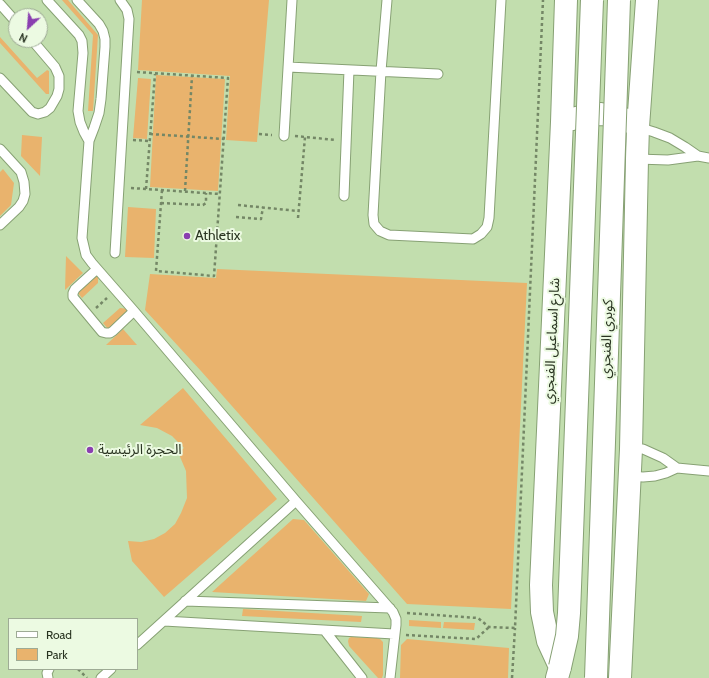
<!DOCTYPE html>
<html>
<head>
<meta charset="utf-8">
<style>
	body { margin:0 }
	#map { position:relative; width:709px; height:678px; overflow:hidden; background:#c2deae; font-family:Cabin,sans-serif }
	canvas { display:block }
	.legend { position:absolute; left:8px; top:618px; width:130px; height:52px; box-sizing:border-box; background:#ecfae2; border:1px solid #9eab95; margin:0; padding:5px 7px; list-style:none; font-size:12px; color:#293421 }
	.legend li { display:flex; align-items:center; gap:8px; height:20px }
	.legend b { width:20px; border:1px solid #9eab95 }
	.north { position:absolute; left:8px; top:8px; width:40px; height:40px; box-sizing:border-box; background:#ecfae2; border:1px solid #9eab95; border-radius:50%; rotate:206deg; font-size:11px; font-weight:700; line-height:16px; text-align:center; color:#293421 }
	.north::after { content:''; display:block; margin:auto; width:14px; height:18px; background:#8a3fb0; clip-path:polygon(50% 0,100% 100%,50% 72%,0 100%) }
</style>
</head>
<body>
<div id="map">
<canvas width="709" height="678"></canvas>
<ul class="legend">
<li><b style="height:5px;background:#fff"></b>Road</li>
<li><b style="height:11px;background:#e9b36d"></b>Park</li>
</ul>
<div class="north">N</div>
</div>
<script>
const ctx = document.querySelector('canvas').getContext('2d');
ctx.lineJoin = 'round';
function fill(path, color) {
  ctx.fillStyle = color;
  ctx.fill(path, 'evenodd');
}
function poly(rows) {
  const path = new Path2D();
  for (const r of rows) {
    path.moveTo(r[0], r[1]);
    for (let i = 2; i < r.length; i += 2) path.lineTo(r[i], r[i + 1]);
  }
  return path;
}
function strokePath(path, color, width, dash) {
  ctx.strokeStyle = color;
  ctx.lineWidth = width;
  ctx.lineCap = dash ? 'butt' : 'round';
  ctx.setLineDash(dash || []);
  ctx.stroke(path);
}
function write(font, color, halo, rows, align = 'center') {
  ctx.font = font + ' Cabin,"Noto Sans Arabic",sans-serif';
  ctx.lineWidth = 4;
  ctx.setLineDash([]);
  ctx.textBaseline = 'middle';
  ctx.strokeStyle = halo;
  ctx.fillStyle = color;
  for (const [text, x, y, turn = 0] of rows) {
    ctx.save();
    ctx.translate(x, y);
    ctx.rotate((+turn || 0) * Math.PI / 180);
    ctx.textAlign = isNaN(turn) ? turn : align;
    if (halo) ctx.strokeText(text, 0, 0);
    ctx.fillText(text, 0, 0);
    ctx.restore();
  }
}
fill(poly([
	[62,0,68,0,98,35,93,111,88,111,93,35],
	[142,0,269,0,257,142,226,140,230,76,138,70],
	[0,37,37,78,46,71,47,70,49,71,49,94,46,94,0,43],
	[156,75,225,79,218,191,150,187],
	[138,78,151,79,147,139,133,138],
	[22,135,42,137,40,176,21,156],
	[3,169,14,183,11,205,0,216,0,172],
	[128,207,156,209,154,258,125,257],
	[66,256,83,273,65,290],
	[217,269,527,283,511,609,407,604,201,371,145,310,150,274,216,278],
	[98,274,98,283,82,298,77,292],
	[120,308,129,309,108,329,103,323],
	[123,329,137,345,106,345],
	[183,388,277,499,164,597,132,561,128,541,141,542,154,539,165,533,175,524,181,513,187,498,186,471,178,452,184,448,172,436,157,428,140,425],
	[293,519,304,520,369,594,366,601,212,592],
	[243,609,362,616,361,622,242,616],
	[409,620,441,622,441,628,409,626],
	[444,622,475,623,474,630,443,628],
	[351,637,377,638,380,639,383,642,383,675,382,678,378,678,349,646,348,641,349,638],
	[407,639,509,648,508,678,400,678,401,645]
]), '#e9b36d');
const lane = poly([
	[47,0,79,35,82,41,83,53,78,111,80,122,84,132,89,141],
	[77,0,99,24,103,31,105,39,105,47,101,99,99,113,94,128,89,141,82,238,86,255,92,263,134,311,296,501,393,612,396,619,396,625,390,678],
	[387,0,381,71,373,215,374,224,380,231,389,235,473,239,481,234,487,227,489,218,501,0],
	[0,4,16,22],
	[288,67,438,74],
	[0,78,32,112,38,114,45,112,50,108,57,96,59,89,59,76,55,67,32,40],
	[638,127,654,132,670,138,685,147,698,156],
	[284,136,292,0],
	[0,149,21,172,24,182,25,194,23,201,19,207,0,225],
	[637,159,668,160,698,156,709,158],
	[344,196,349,70],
	[115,253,129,19,127,10,120,0],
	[97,269,75,289,73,293,73,297,102,332,106,333,110,333,113,331,134,311],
	[631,449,643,449,663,458,677,468],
	[630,476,643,477,655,476,666,473,677,468,709,471],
	[185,601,390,608],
	[164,621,394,634],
	[325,631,362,678],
	[137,645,296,501],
	[48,678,47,673,49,669],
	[101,678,111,669]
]);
const secondary = poly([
	[569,120,587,115,601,114,614,116,627,120,632,123],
	[557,678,560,667,548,641,542,612,541,585,562,122,566,0],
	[620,678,631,449,637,159,638,127,647,0]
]);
strokePath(lane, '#87a174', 11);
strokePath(secondary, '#87a174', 24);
strokePath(poly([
	[137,72,228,78,214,276,156,271,162,190],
	[150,134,224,139],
	[259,134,272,135],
	[295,136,336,140],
	[133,140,150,141],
	[131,188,220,194],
	[146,189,155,74],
	[185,191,192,76],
	[161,203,203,205,206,203,206,193],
	[238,205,298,211],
	[236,217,261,219,263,207],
	[298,218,305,137],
	[96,308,107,298],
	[407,613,478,618,489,627,515,628,543,0],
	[406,635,476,639,489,627],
	[78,669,87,678],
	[512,678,515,628]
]), '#748766', 2.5, [3, 3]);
strokePath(lane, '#fff', 9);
strokePath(secondary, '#fff', 22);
const secondaryBridge = poly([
	[560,667,567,636,569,613,592,0],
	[596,678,619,0]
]);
strokePath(secondaryBridge, '#87a174', 24, []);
strokePath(secondaryBridge, '#fff', 22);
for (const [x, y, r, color] of [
	[187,236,4,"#8a3fb0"],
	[90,450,4,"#8a3fb0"]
]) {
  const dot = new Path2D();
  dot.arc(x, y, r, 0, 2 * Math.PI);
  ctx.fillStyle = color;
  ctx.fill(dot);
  strokePath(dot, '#ecfae2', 1.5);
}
write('14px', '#293421', '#ecfae2', [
	["Athletix",195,236],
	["الحجرة الرئيسية",98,450]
], 'left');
write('14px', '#293421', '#ecfae2', [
	["كوبري الفنجري",607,339,-88],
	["شارع اسماعيل الفنجري",552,341,-87]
]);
</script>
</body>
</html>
